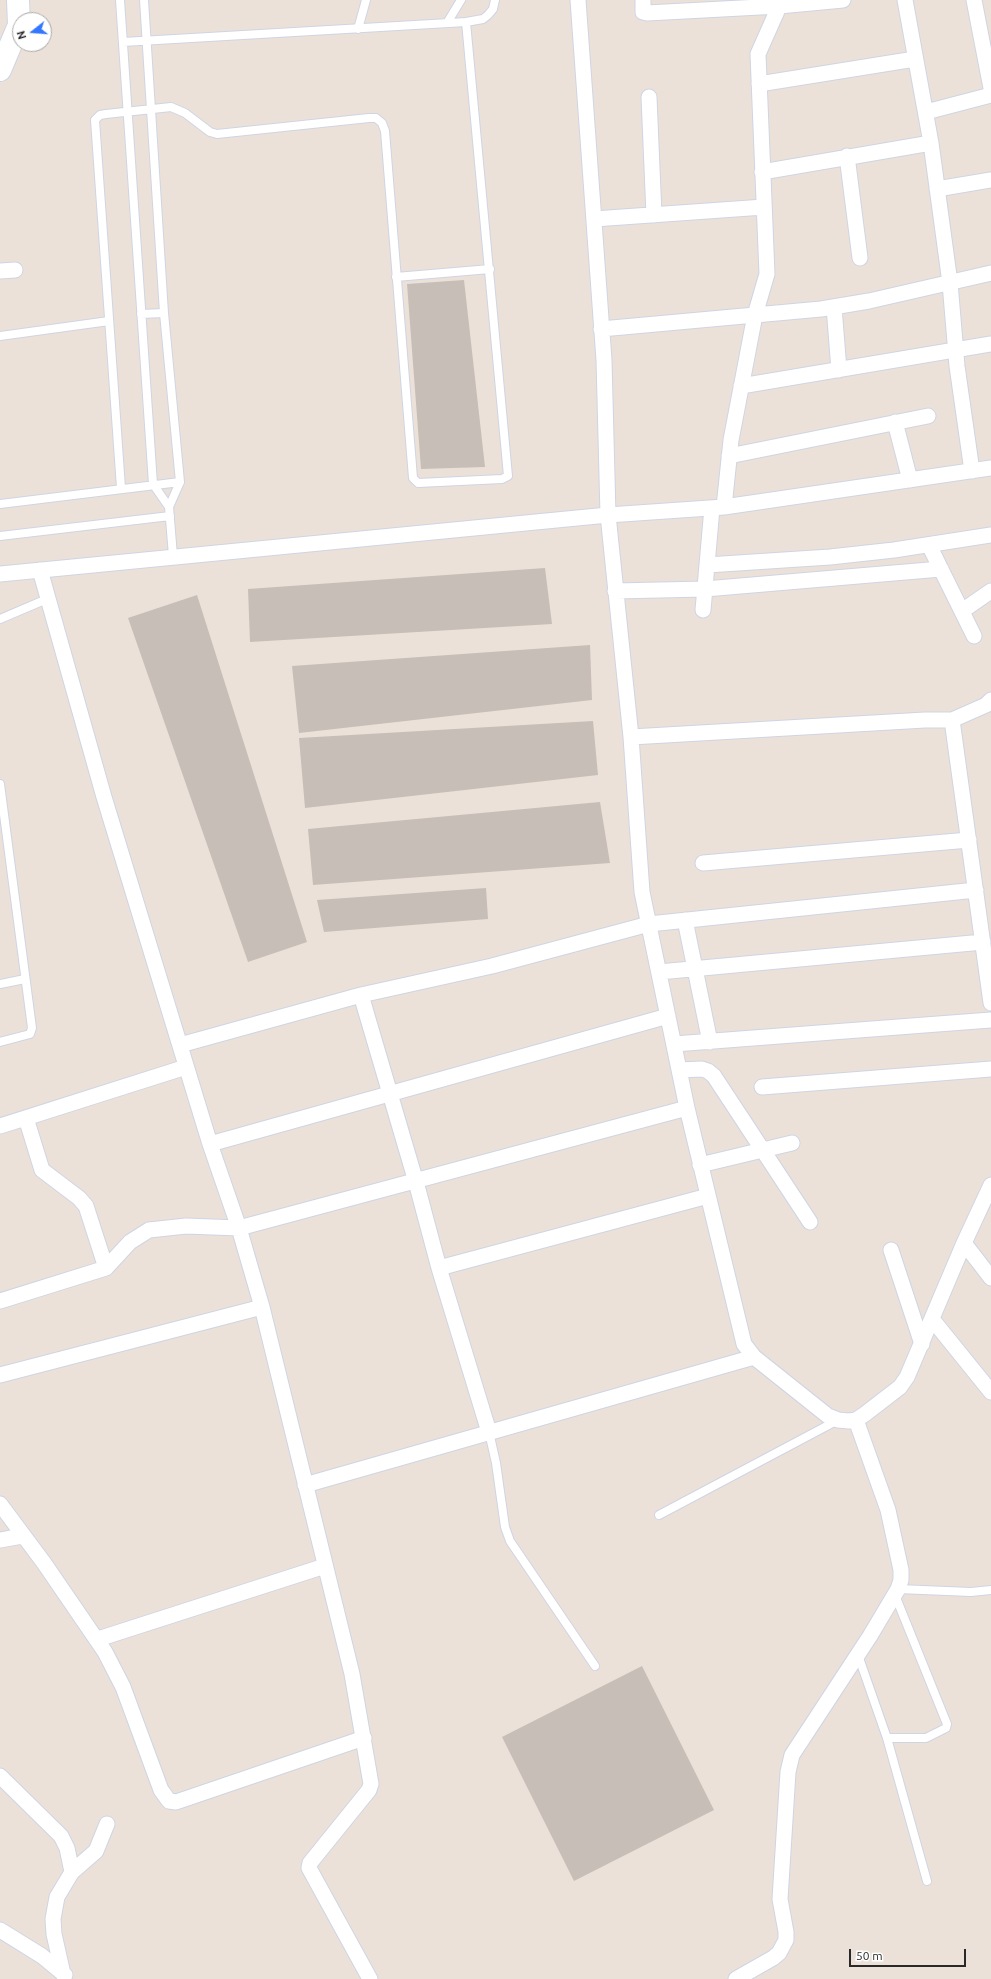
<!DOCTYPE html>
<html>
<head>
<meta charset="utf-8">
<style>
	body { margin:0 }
	#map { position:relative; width:991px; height:1979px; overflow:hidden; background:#ece1d8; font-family:Ubuntu,sans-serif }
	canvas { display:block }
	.north { position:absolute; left:12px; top:12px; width:40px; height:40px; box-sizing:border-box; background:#fff; border:1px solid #a9a9a9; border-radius:50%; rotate:253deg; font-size:11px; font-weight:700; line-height:16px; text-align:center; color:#282828 }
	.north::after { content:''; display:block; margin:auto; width:14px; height:18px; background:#37f; clip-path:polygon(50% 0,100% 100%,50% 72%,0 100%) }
	.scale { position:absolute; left:849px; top:1949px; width:117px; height:18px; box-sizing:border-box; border:2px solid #282828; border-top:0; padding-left:5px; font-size:12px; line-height:14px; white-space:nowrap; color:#282828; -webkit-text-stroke:3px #fff; paint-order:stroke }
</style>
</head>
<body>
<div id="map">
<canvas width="991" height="1979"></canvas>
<div class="north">N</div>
<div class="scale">50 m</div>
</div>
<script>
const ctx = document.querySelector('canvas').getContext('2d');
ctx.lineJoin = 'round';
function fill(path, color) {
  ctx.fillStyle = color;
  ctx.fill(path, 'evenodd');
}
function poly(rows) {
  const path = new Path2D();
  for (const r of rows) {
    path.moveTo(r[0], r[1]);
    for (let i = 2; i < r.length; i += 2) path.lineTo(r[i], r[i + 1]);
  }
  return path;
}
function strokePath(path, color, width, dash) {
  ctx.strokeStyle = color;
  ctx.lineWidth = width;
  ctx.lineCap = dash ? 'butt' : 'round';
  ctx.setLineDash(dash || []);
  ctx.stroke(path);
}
fill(poly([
	[464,280,485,467,421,469,407,284],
	[545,568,552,624,250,642,248,589],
	[197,595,307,942,248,962,128,618],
	[590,645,592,700,299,733,292,666],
	[593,721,598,775,305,808,299,738],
	[600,802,610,863,313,885,308,829],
	[486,888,488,919,324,932,317,900],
	[642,1666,714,1810,574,1881,502,1737]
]), '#c7beb8');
const lane = poly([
	[120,0,153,484,169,507],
	[144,0,164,313,180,482,169,507,173,556],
	[447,23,461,0],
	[358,29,366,0],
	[123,42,466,22,483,19,488,15,493,9,495,0],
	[396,277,490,269],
	[141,314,164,313],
	[0,336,109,321],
	[121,488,95,120,100,115,106,114,171,107,185,113,210,132,217,134,369,118,376,118,382,123,385,131,413,478,418,483,502,479,508,476,466,22],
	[0,504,180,482],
	[0,536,170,516],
	[0,619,47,599],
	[0,784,32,1028,30,1034,0,1042],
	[0,984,25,979],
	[489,1432,496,1463,505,1527,510,1541,595,1666],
	[659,1515,838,1420],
	[898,1589,971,1592,991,1590],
	[858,1655,887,1738,927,1881],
	[887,1738,926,1738,946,1728,947,1724,895,1595]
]);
const street = poly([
	[578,0,604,360,608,515,631,737,642,892,687,1108,744,1344,754,1357,828,1416,838,1420,849,1421,856,1420,865,1414,900,1387,907,1377,964,1243,991,1185],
	[643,0,643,12,647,13,779,6,843,0],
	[905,0,931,143,950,283,957,366,972,471],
	[974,0,991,88],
	[759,84,915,59],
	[649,97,654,215],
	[926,112,991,95],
	[847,156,860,258],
	[762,172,931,143],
	[937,189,991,180],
	[594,219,764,207],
	[0,271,15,270],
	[834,307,839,370],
	[601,329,821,309,869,301,991,273],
	[741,386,991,344],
	[895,422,910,480],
	[729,456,928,416],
	[724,507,991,468],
	[929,545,974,636],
	[707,565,830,557,894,550,991,535],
	[40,570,104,797,210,1144,239,1228,262,1307,352,1674,371,1784,369,1790,310,1863,309,1868,370,1979],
	[0,574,608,515,724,507,731,440,755,315,767,274,758,54,782,0],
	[615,591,705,589,941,569],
	[703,610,712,508],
	[962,611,991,591],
	[952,720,986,705,991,700],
	[631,737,925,720,952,720,991,1003],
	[703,863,969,840],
	[685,920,710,1042],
	[659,972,983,942],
	[361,995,416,1182,439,1268,489,1432],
	[674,1044,991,1020],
	[180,1045,361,995,492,966,649,924,976,890],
	[679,1070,702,1069,708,1071,714,1076,810,1222],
	[762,1087,991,1069],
	[26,1118,42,1170,79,1198,86,1206,106,1268],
	[0,1126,186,1067],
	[210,1144,668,1016],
	[700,1165,792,1143],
	[964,1243,991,1278],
	[891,1250,922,1344],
	[439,1268,708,1196],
	[0,1301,106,1268,130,1242,149,1230,186,1226,239,1228,687,1108],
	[932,1319,991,1392],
	[0,1375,262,1307],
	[305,1485,754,1357],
	[0,1504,44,1563,105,1652,123,1687,161,1790,169,1801,176,1802,364,1738],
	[0,1540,22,1536],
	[98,1639,325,1566],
	[0,1776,61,1836,67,1848,72,1872],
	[0,1930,42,1956,65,1975],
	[63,1974,54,1934,53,1919,57,1897,72,1872,96,1851,107,1824],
	[736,1979,773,1958,779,1953,786,1940,786,1932,780,1899,788,1772,792,1755,870,1636,898,1589,901,1580,901,1570,888,1510,856,1420]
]);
const secondary = poly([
	[0,70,19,25,18,0]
]);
strokePath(lane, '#ced5e3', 10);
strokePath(street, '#ced5e3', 17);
strokePath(secondary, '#ced5e3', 24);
strokePath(lane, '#fff', 8);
strokePath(street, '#fff', 15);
strokePath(secondary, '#fff', 22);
</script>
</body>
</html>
